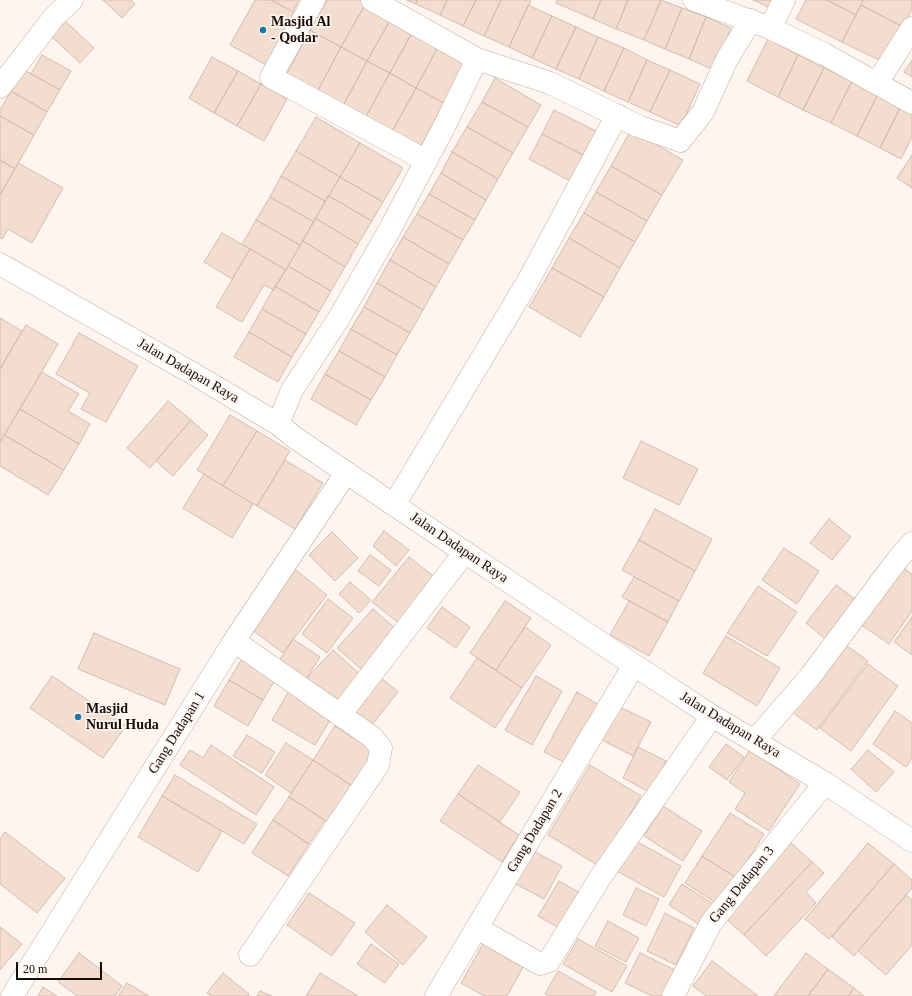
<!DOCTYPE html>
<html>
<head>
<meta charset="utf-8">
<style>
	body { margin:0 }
	#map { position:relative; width:912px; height:996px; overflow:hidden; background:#fef5f0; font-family:"Times New Roman",serif }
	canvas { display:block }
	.scale { position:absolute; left:16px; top:962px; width:86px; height:18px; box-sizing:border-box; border:2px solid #140d08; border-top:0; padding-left:5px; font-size:12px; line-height:14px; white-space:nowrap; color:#140d08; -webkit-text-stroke:3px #fef5f0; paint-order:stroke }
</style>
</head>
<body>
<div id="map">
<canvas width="912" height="996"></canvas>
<div class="scale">20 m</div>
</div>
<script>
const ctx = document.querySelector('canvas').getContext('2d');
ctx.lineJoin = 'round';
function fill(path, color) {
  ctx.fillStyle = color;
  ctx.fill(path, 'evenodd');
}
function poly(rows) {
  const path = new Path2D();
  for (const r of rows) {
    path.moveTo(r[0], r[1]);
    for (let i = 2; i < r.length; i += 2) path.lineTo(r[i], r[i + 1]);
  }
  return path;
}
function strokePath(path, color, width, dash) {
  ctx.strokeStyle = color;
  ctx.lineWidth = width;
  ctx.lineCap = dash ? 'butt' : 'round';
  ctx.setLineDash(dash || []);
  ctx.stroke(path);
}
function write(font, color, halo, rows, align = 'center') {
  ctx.font = font + ' "Times New Roman",serif';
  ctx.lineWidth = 3.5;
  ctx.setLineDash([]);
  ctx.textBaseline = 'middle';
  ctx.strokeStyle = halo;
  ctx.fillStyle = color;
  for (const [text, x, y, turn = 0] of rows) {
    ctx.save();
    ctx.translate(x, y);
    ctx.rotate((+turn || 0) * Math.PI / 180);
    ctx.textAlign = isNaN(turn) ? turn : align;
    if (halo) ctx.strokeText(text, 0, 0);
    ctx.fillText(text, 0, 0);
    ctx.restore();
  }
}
const building = poly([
	[103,0,131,0,135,4,122,18,103,0],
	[255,0,271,0,297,14,268,66,230,45,255,0],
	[271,0,299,0,293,12,271,0],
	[327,0,360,0,366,3,341,47,310,30,327,0],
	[407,0,417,0,416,4,407,0],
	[417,0,447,0,440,15,416,4,417,0],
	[447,0,476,0,463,26,440,15,447,0],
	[476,0,501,0,484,36,463,26,476,0],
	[501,0,531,0,509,47,484,36,501,0],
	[557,0,601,0,593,19,556,3,557,0],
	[601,0,628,0,616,29,593,19,601,0],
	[628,0,661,0,644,40,616,29,628,0],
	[661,0,682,8,665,49,644,40,661,0],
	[753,0,775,0,771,8,753,0],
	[806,0,827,0,856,15,842,42,796,19,806,0],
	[827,0,863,0,856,15,827,0],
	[863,0,912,0,912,9,903,27,861,5,863,0],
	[366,3,392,17,367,61,341,47,366,3],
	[528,5,552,16,532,58,509,47,528,5],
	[861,5,903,27,885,63,842,42,861,5],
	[682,8,706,17,689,59,665,49,682,8],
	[552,16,576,27,556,69,532,58,552,16],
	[392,17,414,29,390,73,367,61,392,17],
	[706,17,731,28,714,70,689,59,706,17],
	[65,21,94,48,80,63,51,36,65,21],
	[576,27,598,37,579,79,556,69,576,27],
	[414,29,440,43,416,88,390,73,414,29],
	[310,30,341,47,317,92,286,75,310,30],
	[598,37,624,48,604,91,579,79,598,37],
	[768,39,798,55,778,97,747,81,768,39],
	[440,43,469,59,444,103,416,88,440,43],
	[341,47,367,61,343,106,317,92,341,47],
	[624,48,647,60,628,102,604,91,624,48],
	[42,55,71,71,60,90,31,74,42,55],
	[798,55,824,68,803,110,778,97,798,55],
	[212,57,238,71,214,113,189,98,212,57],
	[647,60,670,70,650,112,628,102,647,60],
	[912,60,912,77,904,72,912,60],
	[367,61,390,73,365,118,343,106,367,61],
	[824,68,852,81,831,123,803,110,824,68],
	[24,70,60,90,47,112,11,91,24,70],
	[670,70,700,84,681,126,650,112,670,70],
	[238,71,261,84,237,126,214,113,238,71],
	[390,73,416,88,392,132,365,118,390,73],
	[495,78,541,105,528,127,482,102,495,78],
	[852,81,878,94,857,136,831,123,852,81],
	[261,84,287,99,264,141,237,126,261,84],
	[416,88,444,103,420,148,392,132,416,88],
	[11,91,47,112,34,135,0,116,0,110,11,91],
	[878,94,901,106,880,148,857,136,878,94],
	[482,102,528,127,513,153,467,127,482,102],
	[901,106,912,112,912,137,901,159,880,148,901,106],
	[554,110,596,131,583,155,542,134,554,110],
	[0,116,34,135,15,169,0,160,0,116],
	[316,117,360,143,340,177,296,151,316,117],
	[467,127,513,153,498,179,452,152,467,127],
	[631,130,683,160,662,195,611,166,631,130],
	[542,134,583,155,570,181,529,159,542,134],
	[360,143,403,168,383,202,340,177,360,143],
	[296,151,340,177,325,201,281,176,296,151],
	[452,152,498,179,486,200,441,173,452,152],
	[912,155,912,188,897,178,912,155],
	[0,160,15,169,0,195,0,160],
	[18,163,63,188,32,243,8,229,2,239,0,238,0,195,18,163],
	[611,166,662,195,647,221,596,192,611,166],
	[441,173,486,200,475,220,429,194,441,173],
	[281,176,325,201,314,222,270,197,281,176],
	[340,177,383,202,372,221,329,196,340,177],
	[596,192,647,221,635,242,584,213,596,192],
	[429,194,475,220,463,240,417,214,429,194],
	[329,196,372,221,358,244,315,218,329,196],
	[270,197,314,222,300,245,256,220,270,197],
	[584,213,635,242,620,268,569,238,584,213],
	[417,214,463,240,449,264,403,237,417,214],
	[315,218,358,244,345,267,303,241,315,218],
	[256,220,300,245,286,270,242,244,256,220],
	[222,233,250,249,232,279,204,262,222,233],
	[403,237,449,264,436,287,390,260,403,237],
	[569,238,620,268,604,297,552,268,569,238],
	[303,241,345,267,331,291,288,266,303,241],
	[250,249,286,270,274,290,264,285,242,322,216,307,250,249],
	[390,260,436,287,423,310,377,283,390,260],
	[288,266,331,291,319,312,275,286,288,266],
	[552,268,604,297,580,337,529,307,552,268],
	[377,283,423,310,410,333,364,307,377,283],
	[275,286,319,312,306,334,262,309,275,286],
	[364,307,410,333,397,355,351,329,364,307],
	[262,309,306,334,292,357,249,332,262,309],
	[0,318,22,331,0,369,0,318],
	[26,325,58,344,0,442,0,369,26,325],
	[351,329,397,355,385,377,339,351,351,329],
	[249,332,292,357,278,382,234,357,249,332],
	[79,333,138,366,106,422,81,409,90,393,56,374,79,333],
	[339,351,385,377,371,400,325,374,339,351],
	[42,372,79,394,68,411,90,424,79,444,20,409,42,372],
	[325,374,371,400,356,425,311,399,325,374],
	[168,401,191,420,150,468,127,448,168,401],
	[20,409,79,444,64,470,4,435,20,409],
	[230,415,257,431,223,486,197,470,230,415],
	[191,420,208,435,173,476,156,461,191,420],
	[257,431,290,451,257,506,223,486,257,431],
	[4,435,64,470,48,495,0,466,0,442,4,435],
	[641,441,698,469,679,505,623,478,641,441],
	[285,460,323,483,295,529,257,506,285,460],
	[204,474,253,504,232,538,183,508,204,474],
	[655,509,712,539,695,571,639,540,655,509],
	[829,519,851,537,832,560,810,543,829,519],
	[384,531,409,550,396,566,373,546,384,531],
	[332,532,358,558,335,581,309,555,332,532],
	[639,540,695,571,679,601,622,570,639,540],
	[784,548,819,571,797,604,762,580,784,548],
	[370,555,391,570,379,586,358,571,370,555],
	[409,557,437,579,400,624,372,602,409,557],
	[900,566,912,574,912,611,889,644,860,624,900,566],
	[292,567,327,595,283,653,247,626,292,567],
	[634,577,679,601,668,622,622,597,634,577],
	[350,582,371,600,359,613,339,594,350,582],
	[836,585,860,603,829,642,806,623,836,585],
	[758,586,797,612,767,656,727,633,758,586],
	[328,599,353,618,327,653,302,634,328,599],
	[505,601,531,618,496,670,470,653,505,601],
	[629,601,668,622,649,656,610,635,629,601],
	[442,607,470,627,456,648,427,628,442,607],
	[373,609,397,630,361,669,337,648,373,609],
	[912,617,912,655,894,642,912,617],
	[525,627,551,645,522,688,496,670,525,627],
	[94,633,180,669,165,705,78,669,94,633],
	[726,636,780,668,757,706,703,673,726,636],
	[293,639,320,657,306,679,279,661,293,639],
	[843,643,868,661,817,730,792,712,843,643],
	[333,650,362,676,333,706,305,680,333,650],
	[243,657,276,678,263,700,229,680,243,657],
	[477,658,522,688,495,728,450,698,477,658],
	[868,664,898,686,851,751,820,728,868,664],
	[376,674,398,692,367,731,346,713,376,674],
	[52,676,126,726,103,758,30,708,52,676],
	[536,676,562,691,532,745,505,730,536,676],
	[229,680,263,700,248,726,214,706,229,680],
	[289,691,332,717,315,745,272,720,289,691],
	[577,692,601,706,570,765,544,752,577,692],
	[614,704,651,722,633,756,596,737,614,704],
	[895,711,912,723,912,758,906,767,873,744,895,711],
	[335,726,377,753,355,788,313,760,335,726],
	[247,735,275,752,262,773,233,756,247,735],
	[286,743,313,760,291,793,265,775,286,743],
	[726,744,744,757,727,780,709,767,726,744],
	[211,745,274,787,256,815,180,765,190,750,203,758,211,745],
	[638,747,666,761,651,793,623,778,638,747],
	[750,750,800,784,769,831,735,809,745,793,729,782,750,750],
	[868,750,894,772,876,792,851,769,868,750],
	[313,760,355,788,331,824,289,797,313,760],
	[478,765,520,792,500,822,458,794,478,765],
	[590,765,641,796,599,866,548,835,590,765],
	[175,775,257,824,244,844,162,796,175,775],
	[458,794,519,835,502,862,440,821,458,794],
	[162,796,222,831,198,872,138,837,162,796],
	[289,797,325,820,309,844,273,820,289,797],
	[663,806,702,831,683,861,644,836,663,806],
	[730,813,764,834,737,878,702,856,730,813],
	[273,820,309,844,288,876,252,853,273,820],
	[5,832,65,878,37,913,0,884,0,839,5,832],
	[634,840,681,866,664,897,617,871,634,840],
	[789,841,812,862,744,935,721,914,789,841],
	[868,843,894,864,829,939,805,919,868,843],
	[531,850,562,866,544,899,514,883,531,850],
	[702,856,737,878,719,905,685,883,702,856],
	[812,862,824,873,806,892,816,903,766,956,744,935,812,862],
	[894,864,912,880,912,888,854,956,832,937,894,864],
	[559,881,582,894,561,929,538,916,559,881],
	[682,884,713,904,700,925,669,905,682,884],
	[636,888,659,899,646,926,623,915,636,888],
	[309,893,355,923,332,956,287,925,309,893],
	[906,895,912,900,912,945,886,975,858,951,906,895],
	[387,905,427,937,403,965,365,932,387,905],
	[665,913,694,928,676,965,647,951,665,913],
	[608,921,639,938,626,962,595,946,608,921],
	[0,927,22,944,0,970,0,927],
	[578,939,627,966,612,992,563,964,578,939],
	[371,944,399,964,385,983,357,964,371,944],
	[483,944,523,967,507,996,484,996,461,983,483,944],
	[79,953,122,986,115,996,77,996,58,982,79,953],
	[640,953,679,972,667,996,652,996,625,983,640,953],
	[806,953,828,969,808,996,774,996,806,953],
	[712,961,758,996,706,996,693,986,712,961],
	[828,969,854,988,848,996,808,996,828,969],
	[558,971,596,992,594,996,548,996,545,994,558,971],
	[223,973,249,994,248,996,211,996,207,993,223,973],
	[320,973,358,996,306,996,320,973],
	[127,983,149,996,118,996,127,983],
	[43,987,57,996,38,996,43,987],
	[854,988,864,996,848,996,854,988],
	[260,991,272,996,257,996,260,991]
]);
fill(building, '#f3ddcf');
strokePath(building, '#d2bdaf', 1);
const minor = poly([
	[314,0,271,77,425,160],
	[372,0,477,59,550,83,638,126,680,141,703,112,727,59,751,20],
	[694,0,770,28,824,54,912,103],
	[770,28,784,0],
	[877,83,912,28],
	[0,87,54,17,72,0],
	[0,264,199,377,278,424,294,437,394,505,634,665,712,716,825,783,912,841],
	[278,424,292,390,339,318,390,229,445,125,477,59],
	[394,505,527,283,617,115],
	[234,641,372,737,381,748,378,765,250,955],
	[340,715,465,552],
	[754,741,809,678,898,559,912,543],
	[477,928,540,964,549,961,600,878,712,716],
	[12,996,234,641,346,473],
	[436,996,634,665],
	[673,996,711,923,825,783]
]);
strokePath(minor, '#c1ad9f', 23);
strokePath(minor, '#fff', 22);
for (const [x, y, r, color] of [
	[263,30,4,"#1779a5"],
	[78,717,4,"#1779a5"]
]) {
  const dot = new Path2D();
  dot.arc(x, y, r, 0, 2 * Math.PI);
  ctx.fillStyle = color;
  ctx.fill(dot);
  strokePath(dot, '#fef5f0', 1.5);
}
write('bold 14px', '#140d08', '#fef5f0', [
	["Masjid Al",271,22],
	["- Qodar",271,38],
	["Masjid",86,709],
	["Nurul Huda",86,725]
], 'left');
write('14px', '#140d08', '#fef5f0', [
	["Jalan Dadapan Raya",188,371,30],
	["Jalan Dadapan Raya",459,548,34],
	["Jalan Dadapan Raya",730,725,31],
	["Gang Dadapan 1",177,733,-58],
	["Gang Dadapan 2",535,831,-59],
	["Gang Dadapan 3",742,885,-51]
]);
</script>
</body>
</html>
